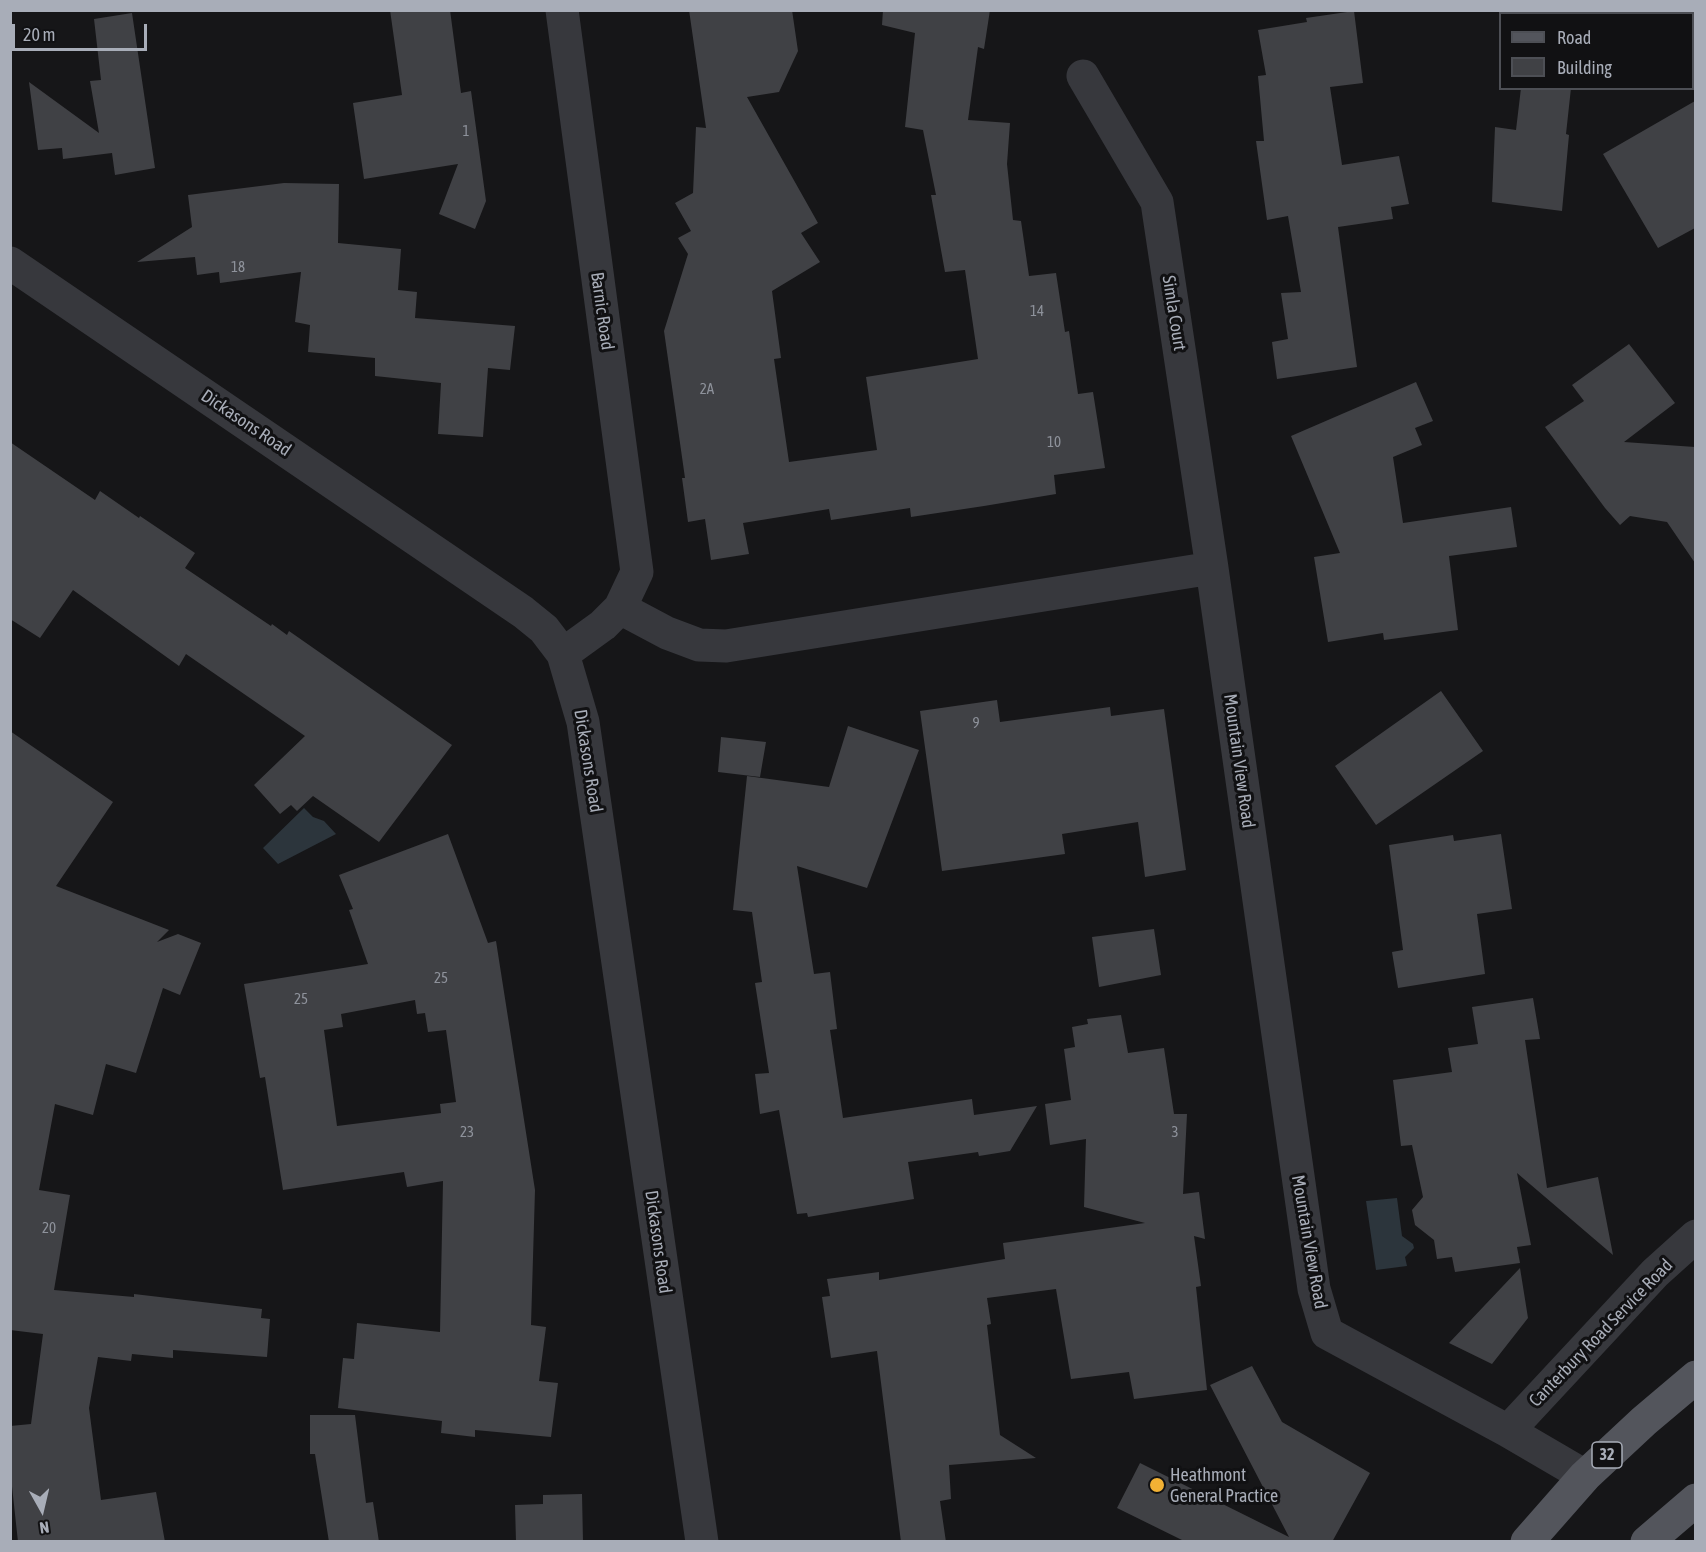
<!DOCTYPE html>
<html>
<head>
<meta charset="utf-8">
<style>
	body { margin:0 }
	#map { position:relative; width:1706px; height:1552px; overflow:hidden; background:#161618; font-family:"Asap Condensed",sans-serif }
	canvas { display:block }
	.frame { position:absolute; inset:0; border:12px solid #a8adb8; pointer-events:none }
	.legend { position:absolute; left:1499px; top:12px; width:195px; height:78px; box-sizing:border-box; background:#111113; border:2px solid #4d4f55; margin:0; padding:8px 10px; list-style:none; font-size:18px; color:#a8adb8 }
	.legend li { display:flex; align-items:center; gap:12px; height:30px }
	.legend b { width:30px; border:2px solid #4d4f55 }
	.north { position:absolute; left:12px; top:1480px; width:60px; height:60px; -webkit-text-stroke:4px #111113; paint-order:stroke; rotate:172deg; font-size:16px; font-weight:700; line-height:24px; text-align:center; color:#a8adb8 }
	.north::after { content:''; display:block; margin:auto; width:21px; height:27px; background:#a8adb8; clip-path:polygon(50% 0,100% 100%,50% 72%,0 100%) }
	.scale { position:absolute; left:12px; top:24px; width:135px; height:27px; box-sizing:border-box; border:3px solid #a8adb8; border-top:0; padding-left:8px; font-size:18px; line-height:21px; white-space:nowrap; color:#a8adb8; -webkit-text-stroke:4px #111113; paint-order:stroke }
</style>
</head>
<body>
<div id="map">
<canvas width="1706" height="1552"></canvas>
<div class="frame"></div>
<ul class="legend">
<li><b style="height:8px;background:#53555c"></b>Road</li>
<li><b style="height:16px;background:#404145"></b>Building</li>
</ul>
<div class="north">N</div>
<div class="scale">20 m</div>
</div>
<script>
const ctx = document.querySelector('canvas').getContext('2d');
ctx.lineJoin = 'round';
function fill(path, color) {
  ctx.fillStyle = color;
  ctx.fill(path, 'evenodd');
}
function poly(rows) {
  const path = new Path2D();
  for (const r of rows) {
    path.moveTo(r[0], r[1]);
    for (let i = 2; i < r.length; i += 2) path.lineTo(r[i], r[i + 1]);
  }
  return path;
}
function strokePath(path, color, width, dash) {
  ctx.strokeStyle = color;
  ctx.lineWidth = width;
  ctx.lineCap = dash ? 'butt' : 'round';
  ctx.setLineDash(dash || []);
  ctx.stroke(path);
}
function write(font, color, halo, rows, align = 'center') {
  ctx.font = font + ' "Asap Condensed",sans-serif';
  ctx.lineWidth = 6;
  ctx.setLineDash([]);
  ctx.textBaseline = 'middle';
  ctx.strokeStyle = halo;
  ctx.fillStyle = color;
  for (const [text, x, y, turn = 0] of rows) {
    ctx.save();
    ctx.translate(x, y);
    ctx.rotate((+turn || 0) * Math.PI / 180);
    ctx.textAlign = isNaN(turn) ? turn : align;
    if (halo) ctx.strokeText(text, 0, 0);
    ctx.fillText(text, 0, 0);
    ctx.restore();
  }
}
fill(poly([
	[304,808,313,817,324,821,336,834,278,864,263,848],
	[1397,1198,1402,1236,1413,1244,1414,1248,1405,1257,1407,1266,1376,1270,1366,1201]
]), '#2c353c');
fill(poly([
	[390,10,450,10,461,93,471,91,486,201,475,229,439,214,458,164,364,179,353,103,402,95],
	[689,10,792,10,798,51,779,92,747,97,818,223,801,233,820,262,772,291,781,358,774,359,789,462,877,450,866,377,978,359,965,270,945,272,931,195,936,195,923,130,905,127,915,33,882,25,883,10,990,10,984,49,978,47,968,120,1010,123,1007,164,1013,220,1021,221,1029,276,1056,273,1065,332,1069,331,1078,394,1093,392,1105,468,1054,475,1056,494,984,506,911,517,910,508,831,520,829,509,743,523,749,554,711,560,705,519,688,522,682,478,685,478,664,331,688,254,678,238,691,231,675,203,693,193,696,127,706,128],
	[1354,11,1363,83,1330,87,1342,165,1399,156,1409,204,1391,207,1393,219,1338,227,1357,367,1277,379,1272,342,1288,339,1281,293,1301,292,1288,216,1267,220,1256,141,1264,141,1258,76,1266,75,1258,30,1307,22,1306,18],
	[132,13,155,168,115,175,112,153,63,159,62,148,38,150,29,82,99,133,90,81,101,80,94,19],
	[1521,88,1571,88,1566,134,1569,135,1562,211,1492,202,1495,127,1516,130],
	[1695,101,1695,228,1658,248,1603,154],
	[284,183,339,184,338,243,401,249,398,290,417,292,415,318,515,326,510,370,488,368,483,437,438,434,441,383,375,376,375,358,308,352,310,325,295,322,301,272,220,283,219,272,197,275,195,257,137,262,192,227,188,195],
	[1629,344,1675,403,1624,442,1695,447,1695,563,1667,522,1630,516,1620,525,1605,508,1545,427,1584,401,1572,385],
	[1416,382,1433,421,1415,428,1422,445,1393,457,1403,523,1511,507,1517,547,1449,556,1458,630,1384,640,1383,633,1328,642,1314,557,1340,553,1291,436],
	[10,442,95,500,100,491,139,518,140,516,195,553,185,568,271,626,272,624,287,635,289,631,452,745,379,842,313,796,297,811,291,805,280,814,254,785,305,736,186,654,179,666,73,590,40,638,10,619],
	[1441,691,1483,751,1376,825,1335,766],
	[997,700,1000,722,1110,707,1111,716,1164,709,1186,870,1145,877,1138,822,1062,834,1065,854,942,871,920,711],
	[848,726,919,750,867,888,797,866,814,974,830,972,837,1029,830,1030,843,1118,972,1099,974,1115,1037,1106,1010,1151,979,1156,978,1152,908,1162,914,1199,808,1217,807,1213,797,1214,779,1110,760,1114,755,1074,769,1073,755,983,762,982,752,912,733,910,747,776,829,787],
	[10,731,113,802,56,886,169,930,157,942,178,934,201,943,180,995,163,988,136,1073,106,1064,93,1115,55,1104,39,1190,70,1195,54,1290,134,1297,134,1294,262,1309,261,1318,270,1319,267,1357,173,1350,173,1358,132,1354,131,1361,98,1357,89,1408,101,1500,156,1492,165,1542,18,1542,10,1468,10,1426,31,1424,43,1334,10,1330],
	[721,737,766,742,760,777,718,772],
	[448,834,488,943,496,941,535,1190,531,1325,546,1327,539,1381,558,1383,551,1437,475,1430,475,1437,441,1433,442,1421,338,1408,343,1358,354,1359,357,1323,440,1332,443,1181,407,1187,404,1172,283,1190,265,1077,260,1078,244,984,368,964,349,910,353,909,339,875],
	[415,1000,417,1014,425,1013,428,1032,446,1030,456,1102,440,1104,441,1113,337,1126,324,1030,343,1027,341,1014],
	[1501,834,1512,909,1477,914,1485,974,1398,988,1392,952,1403,950,1389,845,1453,835,1454,841],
	[1154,929,1161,975,1099,987,1092,937],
	[1533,998,1540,1039,1525,1040,1547,1188,1598,1177,1613,1255,1517,1173,1531,1245,1517,1247,1520,1263,1455,1272,1452,1257,1437,1259,1434,1240,1415,1225,1412,1210,1423,1197,1412,1145,1401,1146,1393,1080,1452,1072,1448,1048,1478,1044,1472,1007],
	[1121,1015,1128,1053,1164,1048,1174,1114,1187,1114,1183,1194,1199,1192,1205,1239,1194,1236,1201,1286,1196,1287,1207,1390,1134,1399,1129,1372,1071,1379,1056,1289,987,1298,991,1324,987,1325,1000,1435,1036,1458,949,1465,951,1499,940,1501,946,1542,901,1542,877,1351,831,1358,822,1297,830,1296,827,1279,879,1272,879,1280,1005,1259,1003,1243,1145,1223,1084,1207,1086,1139,1050,1145,1045,1104,1071,1100,1064,1049,1075,1047,1072,1027,1088,1024,1087,1019],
	[1520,1268,1528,1318,1492,1364,1449,1343],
	[1252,1366,1282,1422,1370,1473,1332,1542,1186,1542,1117,1508,1140,1463,1289,1537,1210,1385],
	[310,1415,355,1415,366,1503,373,1502,379,1542,329,1542,315,1454,310,1454],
	[582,1494,583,1542,516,1542,515,1505,543,1504,543,1495]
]), '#404145');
strokePath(poly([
	[562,10,637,572,620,608],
	[1083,76,1157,202,1212,568],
	[10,263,523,612,544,629,563,654,583,722,702,1542],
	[563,654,603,625,620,608,667,633,699,645,726,646,1212,568,1314,1289,1327,1333,1508,1431,1585,1476],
	[1508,1431,1655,1273,1696,1236]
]), '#37383d', 33);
strokePath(poly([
	[1527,1542,1585,1476,1644,1421,1696,1377],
	[1647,1542,1696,1500]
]), '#53555c', 33);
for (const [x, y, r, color] of [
	[1157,1485,8,"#f2b134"]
]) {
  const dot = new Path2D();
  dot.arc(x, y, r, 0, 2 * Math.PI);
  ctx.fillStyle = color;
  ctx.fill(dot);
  strokePath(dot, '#111113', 2);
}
write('15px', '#8e929b', null, [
	["1",466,131],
	["18",238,267],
	["14",1037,311],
	["2A",707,389],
	["10",1054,442],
	["9",976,723],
	["25",441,978],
	["25",301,999],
	["23",467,1132],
	["3",1175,1132],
	["20",49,1228]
]);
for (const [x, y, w] of [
	[1607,1455,30]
]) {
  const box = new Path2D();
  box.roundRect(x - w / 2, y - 13, w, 26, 4.5);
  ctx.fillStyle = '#111113';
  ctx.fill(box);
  strokePath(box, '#a8adb8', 1.5);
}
write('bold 16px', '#a8adb8', null, [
	["32",1607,1455]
]);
write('18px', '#a8adb8', '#111113', [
	["Barnic Road",602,311,82],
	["Simla Court",1174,313,81],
	["Dickasons Road",246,423,34],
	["Dickasons Road",588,761,81],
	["Mountain View Road",1239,761,82],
	["Dickasons Road",658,1242,82],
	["Mountain View Road",1309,1242,80],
	["Canterbury Road Service Road",1601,1333,-46]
]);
write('18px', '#a8adb8', '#111113', [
	["Heathmont",1170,1475],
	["General Practice",1170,1496]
], 'left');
</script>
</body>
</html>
